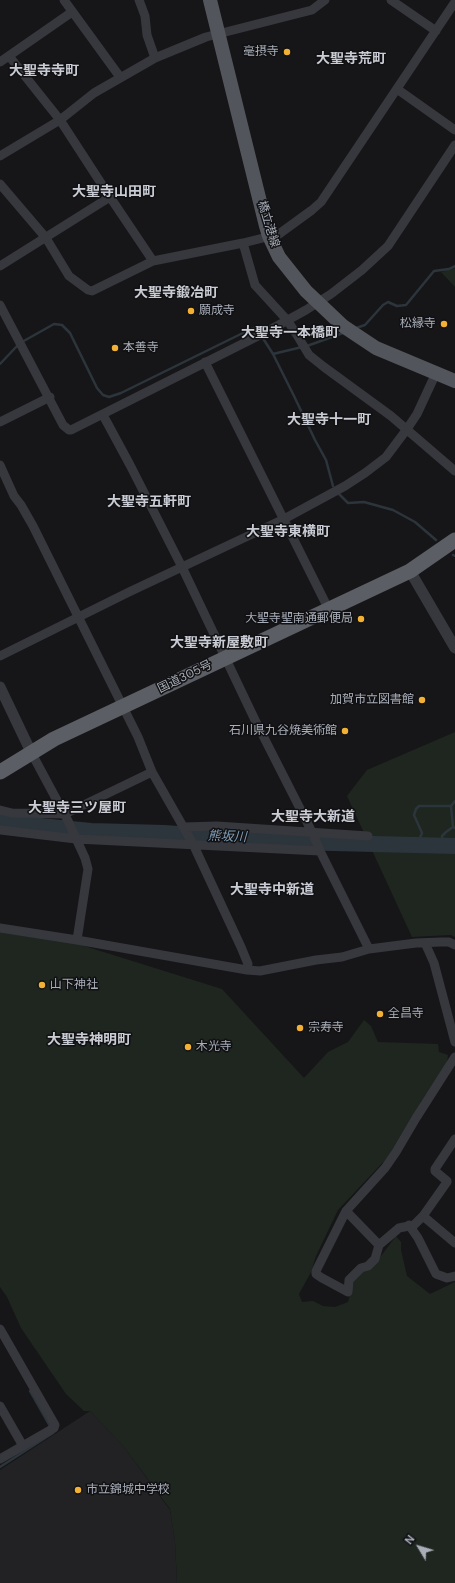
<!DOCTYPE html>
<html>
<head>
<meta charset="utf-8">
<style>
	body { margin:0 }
	#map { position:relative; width:455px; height:1583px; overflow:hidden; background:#161618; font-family:"DM Sans",sans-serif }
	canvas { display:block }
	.north { position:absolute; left:399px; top:1527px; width:40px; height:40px; -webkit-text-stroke:3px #111113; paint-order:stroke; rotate:308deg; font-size:11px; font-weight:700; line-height:16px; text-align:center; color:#a8adb8 }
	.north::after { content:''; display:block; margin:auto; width:14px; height:18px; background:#a8adb8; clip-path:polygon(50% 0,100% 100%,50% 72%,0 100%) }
</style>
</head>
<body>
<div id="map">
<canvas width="455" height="1583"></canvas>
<div class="north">N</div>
</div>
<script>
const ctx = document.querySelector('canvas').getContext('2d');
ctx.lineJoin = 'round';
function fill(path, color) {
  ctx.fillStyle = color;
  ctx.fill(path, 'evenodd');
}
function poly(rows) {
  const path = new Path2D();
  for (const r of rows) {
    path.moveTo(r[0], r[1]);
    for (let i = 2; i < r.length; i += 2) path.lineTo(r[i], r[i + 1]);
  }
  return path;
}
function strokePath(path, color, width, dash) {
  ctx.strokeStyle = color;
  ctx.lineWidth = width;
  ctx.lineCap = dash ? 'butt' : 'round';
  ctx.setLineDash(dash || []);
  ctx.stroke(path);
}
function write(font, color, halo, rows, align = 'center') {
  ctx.font = font + ' "DM Sans","Noto Sans JP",sans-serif';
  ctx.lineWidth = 3;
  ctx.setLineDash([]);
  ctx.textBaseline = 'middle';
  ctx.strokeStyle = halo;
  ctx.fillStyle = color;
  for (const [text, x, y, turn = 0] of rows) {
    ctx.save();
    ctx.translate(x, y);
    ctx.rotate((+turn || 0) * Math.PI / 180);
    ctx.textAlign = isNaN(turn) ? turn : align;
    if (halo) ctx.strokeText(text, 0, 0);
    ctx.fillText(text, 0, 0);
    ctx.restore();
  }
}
fill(poly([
	[90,1411,124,1447,170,1510,175,1542,177,1583,0,1583,0,1470]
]), '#222225');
fill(poly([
	[455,268,455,287,441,272],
	[455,732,455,937,451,935,412,937,347,796,367,770],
	[0,931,78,944,222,989,304,1078,328,1052,348,1042,364,1020,371,1026,378,1042,438,1044,439,1052,448,1055,447,1063,422,1100,387,1158,338,1210,316,1256,311,1272,299,1294,302,1302,313,1301,323,1306,335,1307,348,1302,351,1290,351,1281,378,1260,396,1236,401,1242,401,1250,407,1276,430,1294,455,1282,455,1583,177,1583,175,1542,170,1509,124,1447,90,1411,84,1411,66,1394,21,1328,7,1297,0,1287]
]), '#1e261f');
strokePath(poly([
	[356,328,365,325,383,305,388,302,397,306,406,305,434,271,449,269,455,266],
	[22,342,54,324,62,325,70,333,97,388,103,395,109,397,121,393,253,328,257,329,273,354,302,347],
	[307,346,343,333],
	[273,354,294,396,315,440,326,460,333,486],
	[0,364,18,345],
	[338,493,348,503,364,502,393,510,415,522,436,540],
	[453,555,455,556],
	[451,806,453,827,455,828],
	[414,845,419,840,422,833,414,815,416,809,419,806,451,806,455,801],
	[443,846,442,836,446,832,453,827],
	[30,1391,51,1428],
	[0,1467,53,1433]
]), '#2c353c', 2.5);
strokePath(poly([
	[0,822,91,831,164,833,293,842,455,846]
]), '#2c353c', 16);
strokePath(poly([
	[64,0,120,77],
	[139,0,145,16,147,35,155,58],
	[391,0,436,31],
	[9,56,60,120,110,197,153,261,243,243,279,234,312,210,321,202,455,2],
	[0,62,72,12],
	[397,89,455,130],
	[0,156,60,120,94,93,155,58,206,37,312,10,325,0],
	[0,184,46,238,69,276,88,290,92,291,153,261],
	[243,243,255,285,287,320,297,335,309,355,324,367,391,416,455,471],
	[0,266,110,197],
	[0,305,63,425,69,430,71,430,266,332,306,310,331,294,362,270,388,246,455,145],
	[205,362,329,610],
	[103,415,130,465,182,567,255,720,313,834,320,851,369,949],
	[0,422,50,397],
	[0,465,14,496,21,505,33,526,138,737,152,772,193,844,241,947,248,964,247,970],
	[0,656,129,592,284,519,345,486,365,473,386,457,407,429,417,414,436,373],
	[31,752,68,821,85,858,88,869,77,940],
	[0,810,12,813,65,814,152,772],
	[184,827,217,826,368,836],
	[0,830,76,839,320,851],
	[0,928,77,940,247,970,260,971,316,960,342,957,369,949,416,943,441,942,449,942,455,945],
	[425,943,434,963,455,1042],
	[346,1211,379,1245,375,1259,368,1266,361,1268,349,1280,348,1292,322,1278,316,1274,316,1271,346,1211,385,1168,396,1152,416,1118,455,1057],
	[423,1216,447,1182,447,1181,435,1171,435,1169,455,1139],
	[409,1225,418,1238,436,1274,447,1278,455,1276],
	[379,1245,399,1228,414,1225,423,1216,455,1243],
	[0,1329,55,1425,54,1428,0,1459],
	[0,1406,23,1446]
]), '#37383d', 9);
strokePath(poly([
	[410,571,455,648],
	[0,687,31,752]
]), '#37383d', 11);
strokePath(poly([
	[210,0,266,226,269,236,279,257,306,291,343,326,376,348,455,381]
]), '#53555c', 14);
strokePath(poly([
	[0,772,54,739,410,571,455,540]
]), '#5b5e65', 15);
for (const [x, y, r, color] of [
	[287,52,4,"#f2b134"],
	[191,311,4,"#f2b134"],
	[444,324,4,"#f2b134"],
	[115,348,4,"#f2b134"],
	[361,619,4,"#f2b134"],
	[422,700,4,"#f2b134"],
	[345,731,4,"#f2b134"],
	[42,985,4,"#f2b134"],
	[380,1014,4,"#f2b134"],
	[300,1028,4,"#f2b134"],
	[188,1047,4,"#f2b134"],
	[78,1490,4,"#f2b134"]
]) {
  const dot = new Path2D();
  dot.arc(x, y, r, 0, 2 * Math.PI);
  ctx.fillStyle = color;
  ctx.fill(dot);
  strokePath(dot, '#111113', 1.5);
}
write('12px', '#a8adb8', '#111113', [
	["毫摂寺",279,52,"right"],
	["願成寺",199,311],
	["松縁寺",436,324,"right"],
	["本善寺",123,348],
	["大聖寺聖南通郵便局",353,619,"right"],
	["加賀市立図書館",414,700,"right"],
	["石川県九谷焼美術館",337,731,"right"],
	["山下神社",50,985],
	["全昌寺",388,1014],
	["宗寿寺",308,1028],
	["木光寺",196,1047],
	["市立錦城中学校",86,1490]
], 'left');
write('12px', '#a8adb8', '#111113', [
	["橋立港線",268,224,73],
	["国道305号",185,677,-26]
]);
write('italic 13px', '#7f9bb3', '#111113', [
	["熊坂川",227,837,2]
]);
write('bold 14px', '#c9ccd4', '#111113', [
	["大聖寺荒町",351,59],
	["大聖寺寺町",44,71],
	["大聖寺山田町",114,192],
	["大聖寺鍛冶町",176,293],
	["大聖寺一本橋町",290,333],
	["大聖寺十一町",329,420],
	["大聖寺五軒町",149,502],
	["大聖寺東横町",288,532],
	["大聖寺新屋敷町",219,643],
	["大聖寺三ツ屋町",77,808],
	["大聖寺大新道",313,817],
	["大聖寺中新道",272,890],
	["大聖寺神明町",89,1040]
]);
</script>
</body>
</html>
